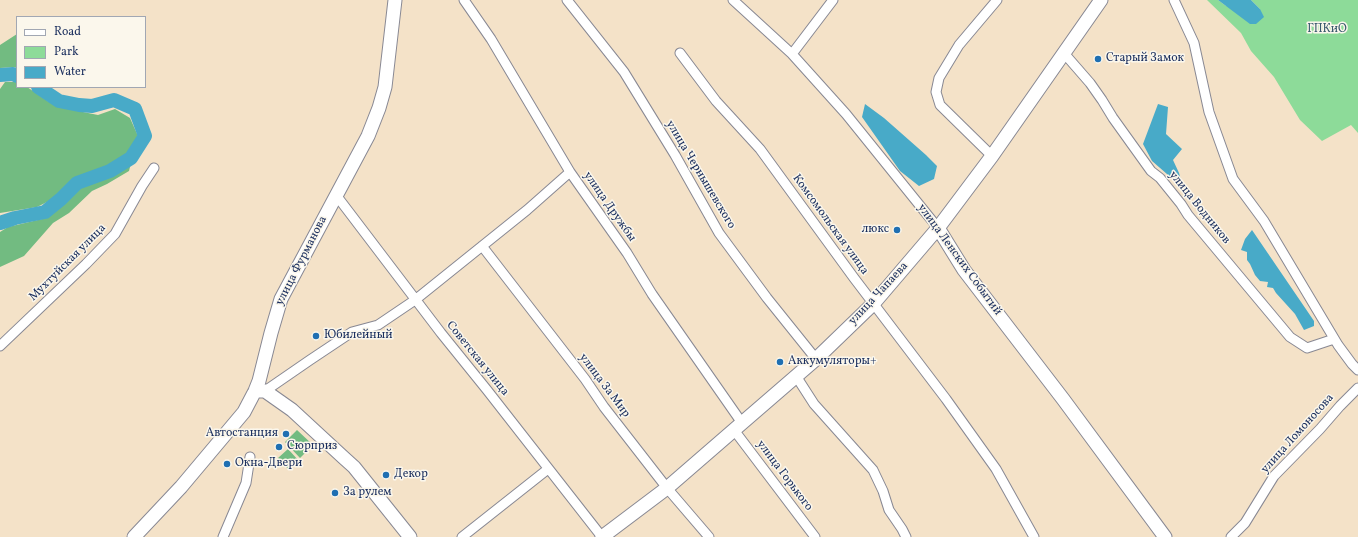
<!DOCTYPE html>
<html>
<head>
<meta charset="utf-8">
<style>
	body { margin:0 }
	#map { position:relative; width:1358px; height:537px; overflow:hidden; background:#f4e2c8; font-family:Vollkorn,serif }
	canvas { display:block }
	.legend { position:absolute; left:16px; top:16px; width:130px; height:72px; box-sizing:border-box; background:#fbf7ec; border:1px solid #a1a7b3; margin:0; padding:5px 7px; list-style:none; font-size:12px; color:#1b2f5e }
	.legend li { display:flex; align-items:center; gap:8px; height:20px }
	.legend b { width:20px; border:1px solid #a1a7b3 }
</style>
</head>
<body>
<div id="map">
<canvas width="1358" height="537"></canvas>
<ul class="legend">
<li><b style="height:5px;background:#fff"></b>Road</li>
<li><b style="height:11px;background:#8ddb99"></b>Park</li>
<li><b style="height:11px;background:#48aac8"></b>Water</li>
</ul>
</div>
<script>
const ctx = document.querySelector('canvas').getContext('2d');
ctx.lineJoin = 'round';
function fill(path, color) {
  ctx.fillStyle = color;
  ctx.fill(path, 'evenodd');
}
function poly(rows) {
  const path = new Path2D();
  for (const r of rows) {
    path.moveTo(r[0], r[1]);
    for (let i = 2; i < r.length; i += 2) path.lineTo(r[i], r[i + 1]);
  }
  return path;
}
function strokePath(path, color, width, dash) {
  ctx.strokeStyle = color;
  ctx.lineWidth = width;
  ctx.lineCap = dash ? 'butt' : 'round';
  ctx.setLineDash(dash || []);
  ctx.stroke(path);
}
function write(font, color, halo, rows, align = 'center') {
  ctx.font = font + ' Vollkorn,serif';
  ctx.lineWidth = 3;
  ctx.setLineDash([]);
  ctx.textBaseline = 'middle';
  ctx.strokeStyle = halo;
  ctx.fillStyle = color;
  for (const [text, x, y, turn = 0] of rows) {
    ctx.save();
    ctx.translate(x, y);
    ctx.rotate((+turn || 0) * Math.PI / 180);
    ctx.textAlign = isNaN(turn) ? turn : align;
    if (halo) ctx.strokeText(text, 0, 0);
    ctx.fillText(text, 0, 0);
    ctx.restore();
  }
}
fill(poly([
	[1207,0,1218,0,1226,6,1260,9,1251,0,1358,0,1358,133,1351,125,1322,141,1300,120,1274,77,1251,51,1241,33]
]), '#8ddb99');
fill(poly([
	[17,34,17,68,14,67,0,68,0,45],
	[5,82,17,82,17,87,27,87,49,102,78,111,98,115,115,109,130,118,138,136,127,155,88,176,78,177,68,183,55,198,37,207,0,213,0,89],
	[131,163,129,171,107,184,92,191,69,213,53,223,24,256,0,267,0,232,8,227,42,219,66,201,81,187,103,177],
	[297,430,313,445,300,458,285,442],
	[288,449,299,461,289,470,278,458]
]), '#72bb81');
fill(poly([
	[1218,0,1251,0,1260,9,1264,17,1256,24,1250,24],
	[865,104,884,118,926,155,937,166,934,179,919,186,900,171,862,117],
	[1158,104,1168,107,1166,134,1182,149,1173,160,1179,173,1183,188,1152,161,1143,144],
	[1252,230,1314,321,1314,326,1304,330,1295,314,1276,293,1273,288,1267,287,1268,282,1260,281,1255,275,1250,264,1247,260,1247,252,1241,250,1245,239]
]), '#48aac8');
strokePath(poly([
	[0,75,13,74,17,76],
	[0,223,15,218,45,212,61,199,77,183,110,171,131,158,145,136,135,109,114,100,92,106,79,105,59,101,38,87]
]), '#48aac8', 14);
const street = poly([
	[464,0,491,39,570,172,627,253,652,294,742,423],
	[567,0,624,72,675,155,719,233,767,298,816,359],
	[733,0,792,54,846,114,938,228],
	[1174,0,1194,43,1209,112,1233,179,1264,221,1338,345,1352,364,1358,370],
	[1063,52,1090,83,1102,100,1113,118,1151,171,1160,178,1181,204,1188,215,1290,337,1307,348,1334,339],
	[680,53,716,101,760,149,854,278,946,399,996,469,1034,537],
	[792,54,833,0],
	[992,156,940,105,936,92,939,78,959,45,997,0],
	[336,195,441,333,487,390,602,537],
	[482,246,585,379,604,407,667,488,709,537],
	[0,346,86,264,115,234,142,186,154,168],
	[796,376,814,404,873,470,883,491,889,510,902,529,906,537],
	[265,391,310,360,352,332,378,325,415,300,527,210,570,172],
	[734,430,815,537],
	[223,537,246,483,250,457],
	[462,537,548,469],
	[1231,537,1245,523,1274,476,1320,429,1340,406,1358,388]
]);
const secondary = poly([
	[938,228,964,270,1063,399,1165,537],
	[255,391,265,391,292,410,344,458,354,467,410,537],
	[134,537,181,487,244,412,255,391,259,381,271,333,281,299,368,136,379,108,385,87,395,0],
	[602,537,667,488,742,423,816,359,874,303,938,228,992,156,1101,0]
]);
strokePath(street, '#888893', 11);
strokePath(secondary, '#888893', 15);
strokePath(street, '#fff', 9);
strokePath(secondary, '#fff', 13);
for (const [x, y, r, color] of [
	[1098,59,4,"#1f6fb2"],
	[897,230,4,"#1f6fb2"],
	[316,336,4,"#1f6fb2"],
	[780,362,4,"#1f6fb2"],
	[286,434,4,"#1f6fb2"],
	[279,447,4,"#1f6fb2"],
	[227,464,4,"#1f6fb2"],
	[386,475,4,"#1f6fb2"],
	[335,493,4,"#1f6fb2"]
]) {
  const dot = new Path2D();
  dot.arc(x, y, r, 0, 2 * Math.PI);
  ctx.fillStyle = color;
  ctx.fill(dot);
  strokePath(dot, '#fbf7ec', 1.5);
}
write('12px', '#385a6d', '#fbf7ec', [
	["ГПКиО",1327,30]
]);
write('12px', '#1b2f5e', '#fbf7ec', [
	["Старый Замок",1106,59],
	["люкс",889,230,"right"],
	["Юбилейный",324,336],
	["Аккумуляторы+",788,362],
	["Автостанция",278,434,"right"],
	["Сюрприз",287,447],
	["Окна-Двери",235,464],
	["Декор",394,475],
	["За рулем",343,493]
], 'left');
write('12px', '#1b2f5e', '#fbf7ec', [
	["улица Чернышевского",700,175,59],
	["улица Дружбы",609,207,55],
	["улица Водников",1199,208,51],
	["Комсомольская улица",830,225,54],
	["улица Ленских Событий",959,260,54],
	["улица Фурманова",302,261,-63],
	["Мухтуйская улица",68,263,-45],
	["улица Чапаева",879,294,-47],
	["Советская улица",477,359,51],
	["улица За Мир",604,386,53],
	["улица Ломоносова",1298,434,-48],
	["улица Горького",784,476,53]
]);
</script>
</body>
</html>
